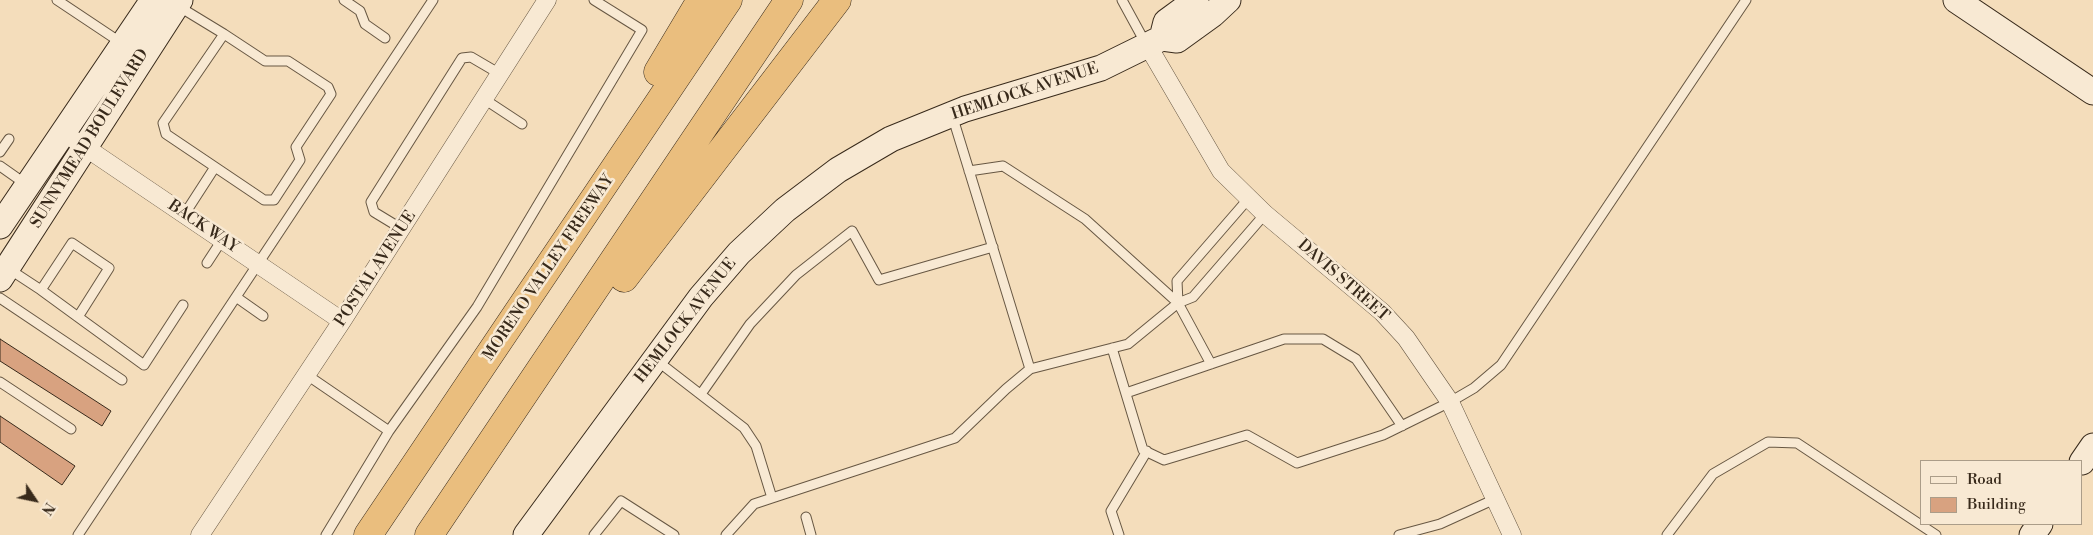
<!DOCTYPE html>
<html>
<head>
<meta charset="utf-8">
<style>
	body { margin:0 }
	#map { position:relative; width:2093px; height:535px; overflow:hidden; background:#f4ddbb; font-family:"Libre Bodoni",serif }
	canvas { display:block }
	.legend { position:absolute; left:1920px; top:460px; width:162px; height:65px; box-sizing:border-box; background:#f8e9d3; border:1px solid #ab9d89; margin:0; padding:6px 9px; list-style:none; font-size:15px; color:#382a1b }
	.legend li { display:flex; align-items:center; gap:10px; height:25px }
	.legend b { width:25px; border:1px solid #ab9d89 }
	.north { position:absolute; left:10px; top:475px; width:50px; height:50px; -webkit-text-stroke:4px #f8e9d3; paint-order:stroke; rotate:124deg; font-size:14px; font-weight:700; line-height:20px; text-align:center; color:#382a1b }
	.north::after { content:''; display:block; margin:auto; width:18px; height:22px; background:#382a1b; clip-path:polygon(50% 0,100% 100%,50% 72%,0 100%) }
</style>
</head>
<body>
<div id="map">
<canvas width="2093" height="535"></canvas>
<ul class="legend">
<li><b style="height:6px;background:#f8e9d3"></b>Road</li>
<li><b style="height:14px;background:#d8a280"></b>Building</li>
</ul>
<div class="north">N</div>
</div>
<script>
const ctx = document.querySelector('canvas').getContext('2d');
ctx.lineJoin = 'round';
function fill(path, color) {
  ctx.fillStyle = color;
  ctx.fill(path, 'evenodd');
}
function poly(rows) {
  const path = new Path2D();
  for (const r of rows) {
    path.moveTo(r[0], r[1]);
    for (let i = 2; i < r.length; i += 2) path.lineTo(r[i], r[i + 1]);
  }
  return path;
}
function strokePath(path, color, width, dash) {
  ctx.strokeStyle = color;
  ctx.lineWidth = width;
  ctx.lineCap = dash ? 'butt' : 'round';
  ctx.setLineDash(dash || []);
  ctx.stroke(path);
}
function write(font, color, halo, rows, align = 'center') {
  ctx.font = font + ' "Libre Bodoni",serif';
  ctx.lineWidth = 5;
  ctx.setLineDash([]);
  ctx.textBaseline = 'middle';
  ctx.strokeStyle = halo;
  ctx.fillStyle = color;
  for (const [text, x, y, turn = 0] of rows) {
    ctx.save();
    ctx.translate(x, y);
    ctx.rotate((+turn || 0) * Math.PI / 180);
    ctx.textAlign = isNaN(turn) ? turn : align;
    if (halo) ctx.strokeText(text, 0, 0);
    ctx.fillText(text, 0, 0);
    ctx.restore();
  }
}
const building = poly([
	[0,339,111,411,102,426,0,361,0,339],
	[0,416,75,466,62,485,0,442,0,416]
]);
fill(building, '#d8a280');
strokePath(building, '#382a1b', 1);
const lane = poly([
	[57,0,123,44],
	[344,0,360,11,365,24,385,38],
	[1122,0,1146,44],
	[178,6,224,34,265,61,288,61,328,87,331,94,296,147,300,160,274,200,264,200,166,134,163,123,224,34],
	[484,99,522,124],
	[0,152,9,139],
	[0,166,27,185],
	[969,171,1003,166,1085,219,1178,303,1211,364],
	[184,215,215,167],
	[402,229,374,212,371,202,462,58,471,57,500,74],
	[207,263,222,240],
	[9,269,41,290,72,243,109,268,78,317,144,365,183,305],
	[41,290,78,317],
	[236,297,263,316],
	[0,298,122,380],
	[1178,303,1177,281,1249,198],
	[1112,348,1143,450,1164,460,1247,435,1297,463,1383,435,1450,402,1474,388,1501,365,1746,0],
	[656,360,744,428,756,446,772,498,754,504,726,535],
	[1030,369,1128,344,1178,303,1193,297,1265,214],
	[307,375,389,431,326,535],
	[0,382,71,429],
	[1126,393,1284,339,1323,339,1356,359,1402,426],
	[701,394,750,324,796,275,852,231,879,280,993,247],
	[389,431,477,307,642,30,594,0],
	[772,498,955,438,1006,389,1030,369,952,115],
	[806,517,811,535],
	[78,535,433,0],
	[594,535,621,501,674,535],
	[1119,535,1111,511,1147,451],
	[1399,535,1440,524,1495,499],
	[1667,535,1713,474,1768,442,1797,443,1936,535]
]);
const street = poly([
	[1148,46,1221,171,1265,214,1382,312,1406,338,1450,402,1512,535],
	[76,141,342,321],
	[200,535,342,321,547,0]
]);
const secondary = poly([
	[1956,0,2093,92],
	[1162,38,1166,22,1196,0],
	[0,226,153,0],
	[0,279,180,0],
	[2082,462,2093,446],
	[526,535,701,297,739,253,785,210,838,170,891,139,965,109,1101,68,1162,38,1177,40,1213,14,1228,0],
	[2032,535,2040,524]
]);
const highway = poly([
	[658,72,701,0],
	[624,278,837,0],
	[368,535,728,0],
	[429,535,789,0]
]);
strokePath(lane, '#675743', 11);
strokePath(street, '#675743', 19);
strokePath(secondary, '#382a1b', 27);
strokePath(highway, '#382a1b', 29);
strokePath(lane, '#f8e9d3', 9);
strokePath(street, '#f8e9d3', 18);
strokePath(secondary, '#f8e9d3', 25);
strokePath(highway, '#eabe7e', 28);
write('16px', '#382a1b', '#f8e9d3', [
	["HEMLOCK AVENUE",1025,92,-18],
	["SUNNYMEAD BOULEVARD",90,139,-58],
	["BACK WAY",203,227,34],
	["MORENO VALLEY FREEWAY",549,268,-56],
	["POSTAL AVENUE",376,269,-57],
	["DAVIS STREET",1343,281,41],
	["HEMLOCK AVENUE",686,321,-52]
]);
</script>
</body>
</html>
